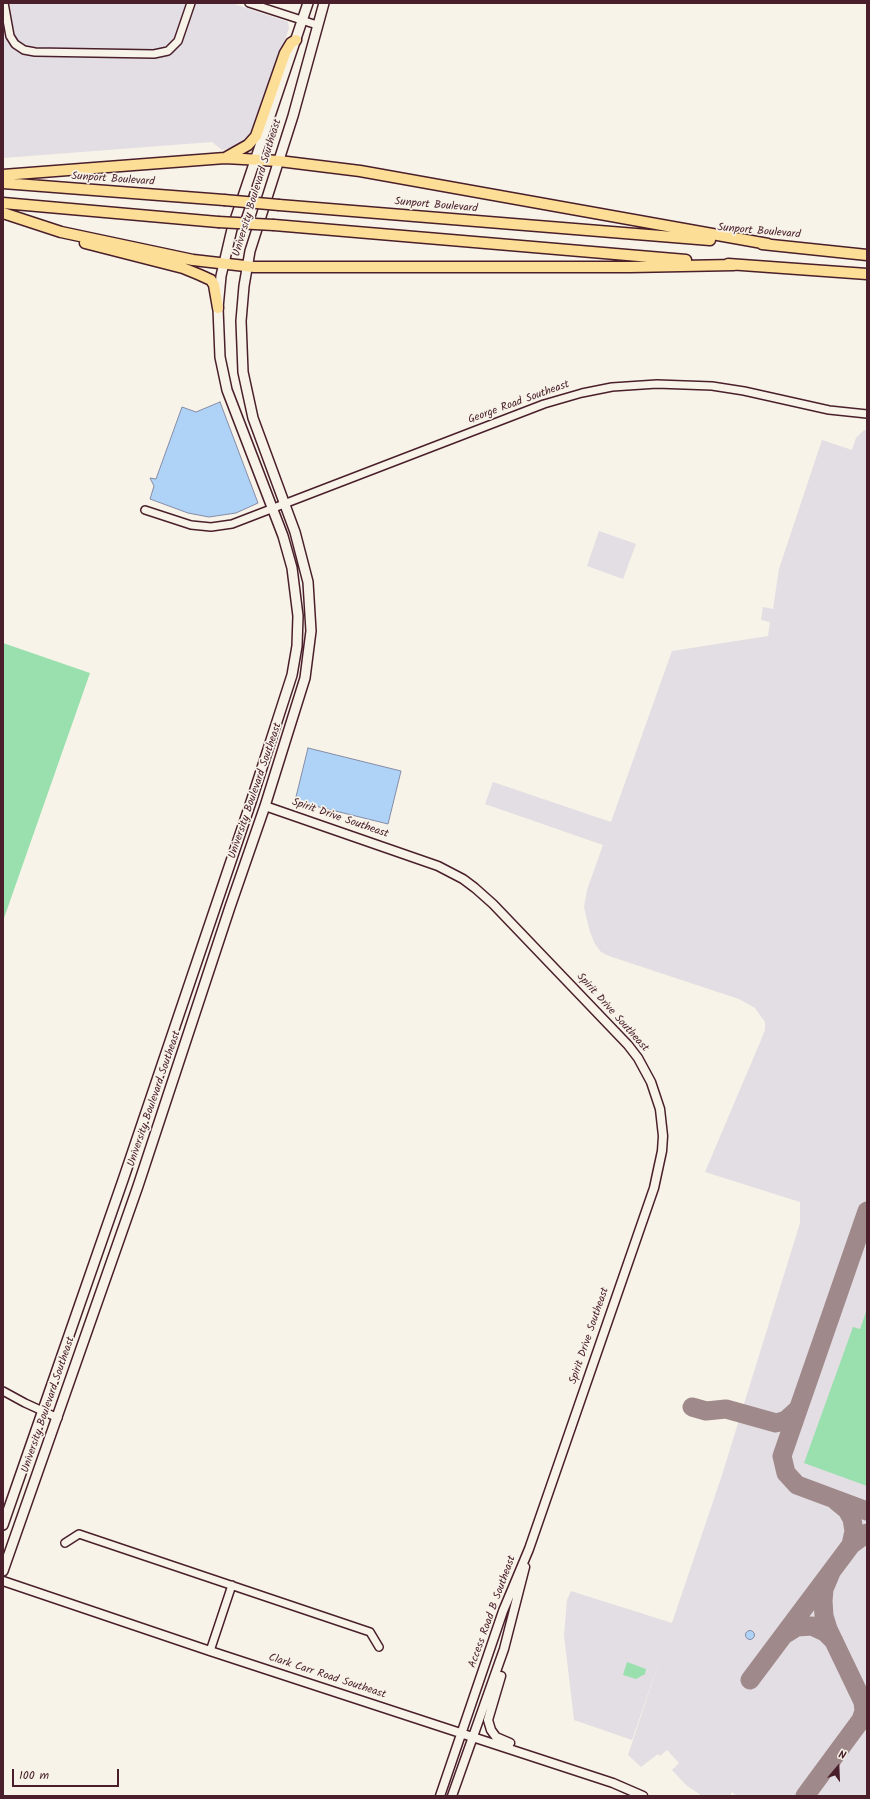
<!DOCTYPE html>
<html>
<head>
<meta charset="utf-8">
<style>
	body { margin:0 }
	#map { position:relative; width:870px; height:1799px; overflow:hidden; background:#f7f3e8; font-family:Kalam,sans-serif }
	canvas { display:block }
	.frame { position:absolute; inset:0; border:4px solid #4a1f2b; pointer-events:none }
	.north { position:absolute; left:818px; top:1747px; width:40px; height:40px; -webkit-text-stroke:3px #f7f3e8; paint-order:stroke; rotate:19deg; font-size:11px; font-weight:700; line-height:16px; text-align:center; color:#4a1f2b }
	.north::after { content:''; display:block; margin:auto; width:14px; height:18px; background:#4a1f2b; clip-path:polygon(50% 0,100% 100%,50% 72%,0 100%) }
	.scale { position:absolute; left:12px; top:1769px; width:107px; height:18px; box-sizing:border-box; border:2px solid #4a1f2b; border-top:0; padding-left:5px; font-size:12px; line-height:14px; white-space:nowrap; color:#4a1f2b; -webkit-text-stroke:3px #f7f3e8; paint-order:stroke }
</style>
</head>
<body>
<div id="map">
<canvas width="870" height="1799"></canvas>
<div class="frame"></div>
<div class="north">N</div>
<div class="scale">100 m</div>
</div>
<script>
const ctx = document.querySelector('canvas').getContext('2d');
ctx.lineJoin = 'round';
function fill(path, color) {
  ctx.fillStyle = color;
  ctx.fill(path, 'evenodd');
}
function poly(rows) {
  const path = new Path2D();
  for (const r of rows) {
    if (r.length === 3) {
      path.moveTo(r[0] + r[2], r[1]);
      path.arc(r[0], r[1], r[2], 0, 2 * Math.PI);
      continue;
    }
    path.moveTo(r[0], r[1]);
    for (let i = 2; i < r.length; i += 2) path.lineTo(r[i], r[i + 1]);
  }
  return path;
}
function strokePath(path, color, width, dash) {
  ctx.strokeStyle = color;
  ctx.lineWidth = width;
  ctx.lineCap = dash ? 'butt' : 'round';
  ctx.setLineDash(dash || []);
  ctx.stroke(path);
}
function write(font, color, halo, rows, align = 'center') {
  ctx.font = font + ' Kalam,sans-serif';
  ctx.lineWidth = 3.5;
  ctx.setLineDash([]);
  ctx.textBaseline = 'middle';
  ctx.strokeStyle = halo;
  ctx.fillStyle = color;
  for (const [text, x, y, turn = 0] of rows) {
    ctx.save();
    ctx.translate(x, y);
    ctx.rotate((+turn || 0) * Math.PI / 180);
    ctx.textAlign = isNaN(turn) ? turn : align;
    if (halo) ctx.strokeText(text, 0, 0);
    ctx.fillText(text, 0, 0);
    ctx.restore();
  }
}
fill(poly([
	[3,3,231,3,288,22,289,28,254,133,243,144,222,150,212,142,3,158],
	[864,430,867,430,867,1796,737,1796,732,1792,730,1796,702,1796,686,1785,672,1770,679,1763,667,1750,660,1756,658,1754,641,1767,628,1755,662,1653,632,1740,574,1720,564,1635,567,1600,571,1591,672,1623,722,1475,800,1223,800,1202,705,1172,761,1040,765,1030,765,1022,755,1008,739,999,609,956,601,952,595,944,590,932,584,907,587,890,603,845,485,804,493,782,611,822,672,651,768,636,770,622,761,620,763,607,773,609,779,569,822,440,852,450,856,438],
	[599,531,636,544,623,579,587,566]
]), '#e3dde4');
fill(poly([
	[3,643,90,673,3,921],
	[867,1309,867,1486,804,1463,853,1327,860,1329],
	[627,1662,646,1669,645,1674,636,1679,623,1675]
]), '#9ae0ae');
const water = poly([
	[220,402,258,503,236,513,209,517,188,513,150,499,154,486,150,478,156,479,182,407,196,412,220,402],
	[308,748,401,771,388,824,295,801,308,748],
	[750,1635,4.5]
]);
fill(water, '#aed3f7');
strokePath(water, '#868ba5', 1);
strokePath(poly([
	[867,1211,782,1456,786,1473,797,1485,867,1511],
	[692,1407,706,1411,726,1409,776,1423,786,1420,797,1410],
	[836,1501,847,1510,852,1519,854,1531,851,1545],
	[784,1635,797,1627,812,1626,825,1632,834,1641],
	[750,1680,851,1545,867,1533],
	[805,1796,861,1720,864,1711,863,1702,828,1629,824,1616,823,1601,824,1589,832,1570]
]), '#a0898a', 19);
const minor = poly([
	[4,3,10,36,15,44,24,50,35,52,154,54,168,51,178,41,191,3],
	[249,3,317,25],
	[145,510,191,525,211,527,232,524,544,404,582,393,612,387,657,384,712,386,744,391,829,410,867,414],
	[3,1391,25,1403,58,1418],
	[65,1543,79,1534,370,1632,379,1647],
	[210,1651,232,1585]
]);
const tertiary = poly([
	[265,806,438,866,463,879,475,888,493,904,628,1045,638,1058,651,1082,660,1109,663,1136,662,1151,654,1188,529,1549,503,1611,440,1796],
	[3,1581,210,1651,613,1783,643,1796],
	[501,1676,488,1720,491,1730,496,1737,510,1743],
	[452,1796,504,1649,525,1567]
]);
const secondary = poly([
	[3,1525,123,1180,251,802,292,675,297,646,298,616,292,568,283,536,227,390,220,357,218,308,221,276,232,229,308,3],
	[3,1571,138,1186,230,907,265,806,305,678,311,631,308,582,295,532,253,418,243,372,241,321,244,286,250,251,293,116,324,3]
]);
const primary = poly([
	[225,158,248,145,256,136,285,53,291,43,296,40],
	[3,175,225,158,279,161,360,171,768,244],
	[3,183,224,200],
	[3,203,218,222],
	[279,205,710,240],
	[3,213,61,232,193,260,254,267,630,267,734,265],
	[274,225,686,260],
	[85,243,183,268,200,275,211,280,214,285,218,308],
	[762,244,867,255],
	[728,264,867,274]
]);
strokePath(minor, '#4a1f2b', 10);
strokePath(tertiary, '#4a1f2b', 11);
strokePath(secondary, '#4a1f2b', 12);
strokePath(primary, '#4a1f2b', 13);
strokePath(minor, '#f7f3e8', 7);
strokePath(tertiary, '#f7f3e8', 8);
strokePath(secondary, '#f7f3e8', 9);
strokePath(primary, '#fdde96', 10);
const primaryBridge = poly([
	[224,200,279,205],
	[218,222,274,225]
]);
strokePath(primaryBridge, '#4a1f2b', 13, []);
strokePath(primaryBridge, '#fdde96', 10);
write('11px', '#4a1f2b', '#f7f3e8', [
	["Sunport Boulevard",113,180,4],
	["University Boulevard Southeast",258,188,-73],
	["Sunport Boulevard",436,206,5],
	["Sunport Boulevard",759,232,5],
	["George Road Southeast",519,403,-20],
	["University Boulevard Southeast",256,791,-71],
	["Spirit Drive Southeast",340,819,19],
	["Spirit Drive Southeast",612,1013,48],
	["University Boulevard Southeast",155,1099,-71],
	["Spirit Drive Southeast",590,1336,-71],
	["University Boulevard Southeast",49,1405,-71],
	["Access Road B Southeast",493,1612,-70],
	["Clark Carr Road Southeast",327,1677,18]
]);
</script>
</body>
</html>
